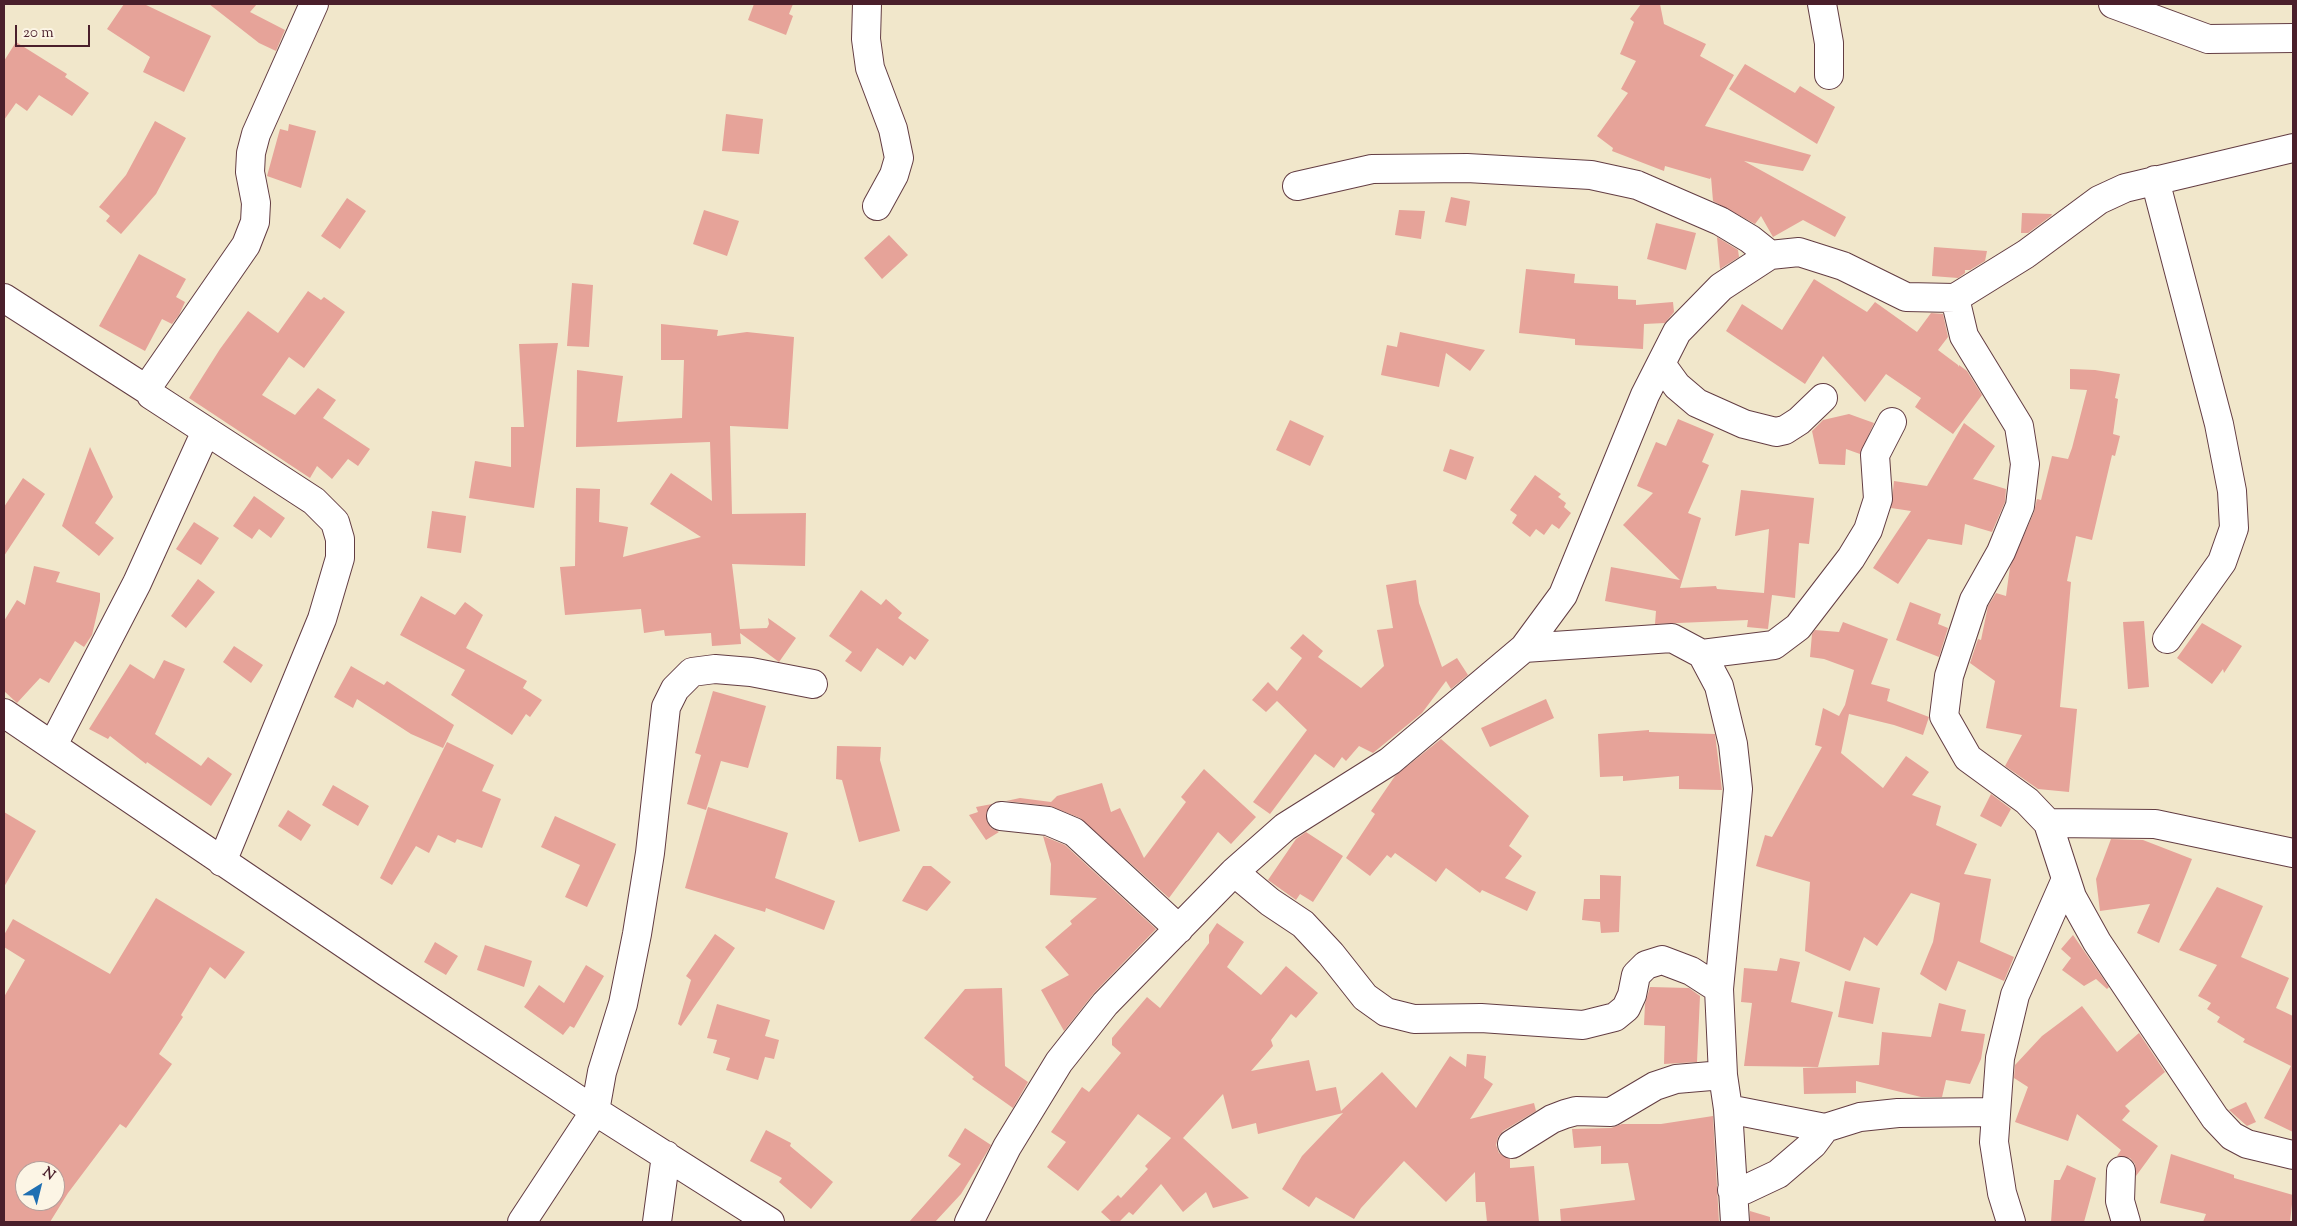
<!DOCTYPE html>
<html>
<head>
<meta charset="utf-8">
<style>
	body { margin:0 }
	#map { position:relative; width:2297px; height:1226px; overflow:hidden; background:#f1e7cb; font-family:"Sorts Mill Goudy",serif }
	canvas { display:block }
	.frame { position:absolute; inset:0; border:5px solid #4a1f2b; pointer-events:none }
	.north { position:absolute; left:15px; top:1161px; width:50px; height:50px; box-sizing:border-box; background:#fcf5e5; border:1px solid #b59f9b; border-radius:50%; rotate:36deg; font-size:14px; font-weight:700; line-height:20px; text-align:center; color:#4a1f2b }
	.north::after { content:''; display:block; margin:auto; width:18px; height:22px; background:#1f6fb2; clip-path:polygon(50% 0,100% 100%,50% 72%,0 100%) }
	.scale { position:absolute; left:15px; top:25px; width:75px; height:22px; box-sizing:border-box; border:2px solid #4a1f2b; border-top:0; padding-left:6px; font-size:15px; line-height:18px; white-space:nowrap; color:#4a1f2b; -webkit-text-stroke:4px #fcf5e5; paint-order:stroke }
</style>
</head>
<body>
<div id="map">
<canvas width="2297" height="1226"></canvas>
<div class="frame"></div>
<div class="north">N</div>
<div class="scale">20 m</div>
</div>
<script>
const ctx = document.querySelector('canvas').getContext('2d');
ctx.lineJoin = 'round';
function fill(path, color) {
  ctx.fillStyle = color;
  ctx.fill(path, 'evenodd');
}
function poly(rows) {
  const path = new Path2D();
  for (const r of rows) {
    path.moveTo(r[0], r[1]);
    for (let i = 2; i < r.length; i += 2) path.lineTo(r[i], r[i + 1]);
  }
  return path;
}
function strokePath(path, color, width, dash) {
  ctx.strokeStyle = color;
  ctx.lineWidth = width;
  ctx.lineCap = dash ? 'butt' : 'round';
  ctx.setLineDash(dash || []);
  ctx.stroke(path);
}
fill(poly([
	[124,4,144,4,211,36,184,92,143,72,150,57,107,29],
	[209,4,257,4,250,12,285,30,276,51,259,43],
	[754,4,793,4,789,14,793,16,786,35,748,20],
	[1641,4,1660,4,1664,24,1706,44,1700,56,1734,75,1705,126,1811,155,1803,171,1744,161,1846,217,1835,237,1803,220,1773,237,1761,216,1755,224,1713,201,1711,177,1710,179,1665,166,1664,171,1612,151,1613,148,1597,136,1628,93,1621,89,1636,61,1620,54,1634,22,1630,19],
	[16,42,67,74,65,77,89,93,72,116,39,95,27,111,16,103,4,120,4,61],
	[1745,64,1795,93,1800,86,1835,107,1817,144,1729,89],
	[726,114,763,119,759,154,722,151],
	[155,121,186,138,156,194,121,234,106,221,110,216,99,207,126,175],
	[289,124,316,131,301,188,267,176,280,129,288,131],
	[1451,197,1470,201,1466,226,1445,222],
	[347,198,366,211,340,249,321,236],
	[704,210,739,221,727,256,693,244],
	[1399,210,1425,211,1421,239,1395,235],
	[2022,213,2052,214,2051,216,2028,233,2021,233],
	[1656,223,1696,233,1686,270,1647,259],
	[889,235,908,255,882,279,864,258],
	[1717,237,1738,250,1739,257,1720,269],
	[1934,247,1987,251,1985,261,1970,270,1965,270,1965,273,1958,278,1932,276],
	[139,254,186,279,176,297,185,302,179,315,172,324,162,319,145,351,99,326],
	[1526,269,1575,274,1574,283,1618,286,1618,299,1636,300,1636,305,1673,302,1674,312,1665,323,1644,324,1643,349,1575,345,1575,339,1519,333],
	[1814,279,1867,312,1875,302,1917,332,1931,313,1943,314,1948,337,1938,350,1958,365,1958,367,1959,365,1967,371,1982,395,1953,434,1915,407,1921,398,1886,374,1865,402,1823,356,1805,384,1726,331,1742,304,1782,330],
	[572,283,593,285,589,347,567,346],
	[308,291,321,300,324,297,345,312,304,368,289,357,262,395,295,415,318,388,336,400,323,418,370,449,358,466,348,459,332,479,317,466,310,478,189,398,220,349,248,311,278,333],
	[661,324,718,330,717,336,747,332,794,337,788,429,730,426,732,514,806,513,805,566,732,564,740,629,767,628,769,624,768,618,796,638,779,662,740,633,741,644,712,646,711,633,665,636,664,630,644,633,641,609,565,615,560,567,575,566,576,488,600,489,599,522,628,527,623,557,701,537,650,504,671,473,712,501,710,442,576,447,577,370,623,376,617,422,682,418,684,360,661,360],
	[1400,332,1423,337,1485,350,1470,371,1446,353,1439,387,1381,375,1387,345,1397,347],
	[558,343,534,508,469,498,475,461,511,467,511,427,524,427,519,344],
	[2070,369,2095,370,2120,374,2115,398,2118,399,2113,434,2120,436,2115,456,2112,455,2092,540,2076,536,2067,581,2071,582,2060,707,2077,709,2069,792,2038,789,2005,766,2022,735,1986,728,1995,681,1970,663,1978,639,1981,640,1988,606,1996,593,2006,596,2010,567,2034,512,2037,499,2041,500,2052,456,2068,459,2072,448,2087,390,2070,389],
	[1849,414,1874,423,1860,454,1846,449,1845,465,1819,464,1812,431,1823,420],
	[1678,419,1714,434,1702,462,1709,465,1688,513,1701,518,1680,588,1716,586,1717,589,1764,593,1769,529,1735,536,1741,490,1814,498,1809,544,1799,543,1795,598,1772,595,1768,629,1747,627,1748,620,1655,624,1656,611,1605,601,1611,567,1680,580,1623,525,1653,493,1637,486,1656,442,1666,446],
	[1290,420,1324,436,1310,466,1276,450],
	[1964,423,1995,446,1973,479,2006,489,2005,502,1992,532,1965,524,1962,545,1928,539,1898,584,1873,568,1911,511,1891,508,1894,481,1927,486],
	[90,447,113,497,95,523,114,538,99,556,62,526],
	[1450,449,1474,457,1466,480,1443,471],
	[1535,475,1561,494,1558,497,1566,503,1564,507,1571,513,1559,529,1552,524,1544,535,1536,529,1530,537,1512,523,1517,515,1510,510],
	[23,478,45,494,4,556,4,507],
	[254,496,285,518,271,538,259,529,252,539,233,526],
	[432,511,466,516,461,553,427,548],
	[194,522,219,538,201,565,176,549],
	[34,566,60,572,56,582,100,593,100,601,92,635,84,647,75,641,49,683,40,678,17,703,4,691,4,621,17,600,25,605],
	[198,579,215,592,186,628,171,616],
	[1416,580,1419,603,1442,667,1457,658,1468,675,1451,689,1446,681,1422,713,1373,753,1359,746,1346,761,1342,757,1334,768,1315,754,1270,814,1253,802,1307,730,1277,701,1266,712,1252,700,1268,682,1277,691,1302,658,1290,648,1303,634,1323,651,1318,657,1361,688,1384,666,1377,630,1393,628,1386,585],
	[861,590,881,605,886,599,902,613,898,618,929,640,915,660,910,656,903,666,877,648,861,672,845,661,852,652,829,636],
	[421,596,455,615,465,602,483,615,466,648,527,681,523,688,542,700,530,717,526,714,512,735,451,695,465,670,400,635],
	[1910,602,1941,614,1938,624,1948,628,1939,657,1896,640],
	[2144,621,2149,687,2128,689,2123,622],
	[1843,622,1888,639,1871,684,1890,689,1887,701,1929,717,1923,735,1894,725,1849,714,1841,753,1883,788,1906,756,1929,772,1912,795,1941,806,1936,825,1977,844,1964,874,1991,879,1980,942,2014,957,2004,981,1958,961,1946,991,1920,974,1933,942,1940,903,1911,893,1877,946,1864,937,1850,971,1805,951,1810,882,1756,866,1765,835,1772,837,1822,747,1815,745,1823,708,1839,716,1845,705,1854,670,1824,659,1810,657,1812,634,1815,630,1839,632],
	[2202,623,2242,646,2224,673,2223,669,2212,684,2177,658],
	[234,646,263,665,251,683,223,662],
	[164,660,185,669,155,734,201,766,208,757,232,774,211,806,147,762,146,764,110,736,108,739,89,729,130,664,154,679],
	[351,666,384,685,387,681,454,725,443,748,411,734,357,699,353,708,334,697],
	[713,691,766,706,748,768,721,761,706,810,687,804,701,755,695,753],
	[1546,699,1554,718,1490,747,1481,728],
	[1649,730,1649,732,1715,734,1722,790,1679,789,1679,776,1623,781,1623,776,1600,777,1598,734],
	[1441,739,1529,816,1509,846,1522,856,1505,878,1536,892,1527,911,1482,890,1480,893,1446,868,1436,882,1395,853,1391,858,1387,855,1370,876,1346,858,1375,814,1371,811,1395,776],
	[447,742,494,765,482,791,501,799,482,848,457,839,455,843,438,835,429,853,416,846,392,885,380,878],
	[837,746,881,747,880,760,900,831,859,842,842,780,836,779],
	[1204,769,1256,817,1231,844,1218,832,1169,898,1080,818,1050,806,1006,801,1020,798,1051,802,1057,796,1102,783,1111,812,1120,808,1144,858,1186,802,1181,797],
	[333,785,369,806,358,826,322,805],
	[1991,794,2011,809,2001,827,1980,816],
	[992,804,986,814,987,822,991,828,999,832,986,840,969,815,978,812,976,807],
	[708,807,788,833,775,878,835,901,824,930,766,908,765,912,685,888],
	[288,810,311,825,301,841,278,826],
	[4,812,36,831,4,887],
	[555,816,616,844,587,907,565,897,580,865,541,847],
	[1306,832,1343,856,1313,902,1300,894,1296,900,1268,880,1296,839],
	[1043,836,1065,845,1156,929,1094,993,1064,1031,1041,990,1069,975,1045,947,1072,924,1070,921,1097,898,1050,895,1051,864],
	[2111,839,2143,840,2192,859,2159,943,2137,933,2150,904,2100,911,2096,879],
	[923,866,931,866,951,882,927,911,902,901],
	[1600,875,1621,876,1619,932,1601,933,1600,922,1582,920,1584,899,1600,899],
	[2217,887,2263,906,2241,957,2289,978,2276,1008,2293,1016,2293,1132,2264,1118,2291,1066,2243,1042,2245,1039,2217,1022,2220,1017,2207,1009,2211,1003,2198,996,2217,965,2179,950],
	[156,898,245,952,225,979,210,967,181,1015,183,1017,159,1054,172,1064,126,1128,120,1124,68,1193,50,1222,4,1222,4,997,25,960,4,947,4,935,13,919,110,974],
	[25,1171,55,1171,55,1201,25,1201],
	[1217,923,1244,942,1227,967,1261,995,1286,966,1318,993,1296,1018,1291,1014,1271,1040,1273,1046,1251,1071,1309,1060,1316,1091,1336,1087,1341,1111,1382,1072,1416,1108,1450,1056,1466,1067,1467,1054,1486,1056,1484,1078,1493,1084,1470,1119,1534,1103,1536,1111,1503,1131,1498,1137,1496,1145,1499,1153,1510,1159,1510,1168,1534,1166,1539,1222,1487,1222,1485,1202,1476,1202,1475,1172,1446,1202,1404,1161,1361,1208,1354,1219,1316,1197,1309,1207,1282,1189,1302,1156,1343,1113,1258,1134,1256,1123,1232,1129,1223,1094,1183,1138,1249,1198,1213,1208,1206,1192,1183,1212,1161,1184,1133,1215,1129,1212,1119,1222,1112,1222,1101,1212,1118,1195,1121,1198,1148,1169,1145,1166,1171,1138,1138,1114,1078,1191,1047,1167,1066,1142,1051,1132,1082,1087,1089,1092,1121,1053,1112,1045,1112,1038,1147,997,1160,1008,1209,943,1209,935],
	[715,934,735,948,681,1026,678,1024,691,980,686,976],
	[2073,935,2109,987,2107,989,2096,979,2084,986,2062,970,2071,958,2061,949],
	[435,942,458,956,446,975,424,962],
	[485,945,532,961,524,987,477,970],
	[1780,958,1800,962,1791,1002,1833,1012,1818,1067,1744,1066,1752,1003,1741,1002,1744,968,1777,971],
	[586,965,604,976,574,1028,570,1026,563,1035,524,1007,539,985,564,1003],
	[1845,981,1880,988,1873,1024,1838,1017],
	[1650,987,1689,988,1700,996,1697,1062,1664,1064,1665,1026,1644,1025,1645,1004],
	[1002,988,1005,1066,1028,1082,1013,1108,972,1079,974,1077,924,1038,965,989],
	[1939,1003,1966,1010,1961,1031,1985,1034,1981,1059,1970,1084,1946,1080,1942,1097,1921,1097,1856,1081,1856,1093,1804,1094,1803,1068,1879,1065,1882,1032,1931,1037],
	[717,1004,770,1020,765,1036,779,1040,774,1059,765,1057,758,1080,726,1070,730,1058,713,1053,717,1040,707,1038],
	[2082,1006,2117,1052,2139,1033,2165,1072,2125,1106,2130,1111,2122,1120,2158,1146,2136,1176,2135,1164,2130,1158,2117,1156,2121,1150,2077,1114,2068,1141,2015,1122,2028,1087,2014,1078,2015,1065,2042,1036],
	[2246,1102,2256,1122,2247,1126,2229,1110],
	[1713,1116,1719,1222,1561,1222,1560,1209,1635,1200,1628,1163,1601,1164,1601,1146,1574,1148,1572,1129,1611,1128,1622,1124,1661,1124],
	[965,1128,991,1145,987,1152,961,1194,935,1222,909,1222,961,1164,948,1156],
	[766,1130,791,1143,790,1146,833,1182,811,1209,779,1182,782,1178,750,1161],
	[2171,1154,2234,1175,2234,1178,2293,1195,2290,1222,2203,1222,2206,1214,2160,1203],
	[2067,1165,2096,1178,2084,1222,2051,1222,2054,1180,2060,1180],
	[1750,1211,1770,1217,1770,1222,1750,1222]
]), '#e6a399');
const minor = poly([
	[867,4,866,39,870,68,893,129,899,158,894,175,877,206],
	[1822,4,1829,43,1829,75],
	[2113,4,2208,39,2293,38],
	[2155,180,2219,424,2232,491,2234,528,2222,562,2167,639],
	[1297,186,1372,169,1467,168,1591,175,1637,185,1720,221,1750,239,1770,255],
	[4,298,149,391],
	[1955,298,1964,336,2019,426,2025,464,2020,506,2015,518,2001,552,1974,600,1949,676,1944,716,1968,758,2027,801,2048,823,2072,897,2097,942,2215,1118,2232,1136,2247,1144,2293,1155],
	[1661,364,1677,386,1697,403,1744,424,1776,432,1785,430,1799,421,1823,398],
	[1524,648,1672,638,1702,654,1719,686,1733,744,1738,789,1719,989,1723,1075,1728,1109,1735,1222],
	[1702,654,1774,645,1798,627,1851,558,1868,530,1878,499,1875,455,1892,422],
	[4,713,386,972,595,1111,770,1222],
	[53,745,137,583,206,431],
	[1001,816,1048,821,1074,832,1179,929],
	[2048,823,2155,824,2293,853],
	[222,862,322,619,340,558,340,539,335,522,314,501,151,395,149,385,246,245,255,222,256,203,250,172,251,153,256,134,314,4],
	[1234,872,1270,902,1303,924,1331,954,1365,997,1386,1012,1414,1019,1481,1018,1583,1025,1615,1017,1626,1008,1632,995,1636,975,1646,965,1662,960,1691,971,1719,989],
	[1728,1109,1825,1128,1860,1117,1898,1113,1996,1112],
	[1512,1144,1552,1119,1565,1114,1576,1111,1611,1112,1655,1086,1676,1079,1723,1075],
	[2121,1171,2120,1201,2126,1222],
	[1732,1190,1744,1190,1778,1174,1813,1144,1825,1128],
	[522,1222,595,1111,602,1072,623,1004,637,934,650,853,666,707,675,689,692,672,715,669,751,672,813,684],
	[657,1222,666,1155],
	[969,1222,1007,1147,1059,1062,1105,1004,1234,872,1285,827,1390,761,1524,648,1563,595,1645,395,1677,332,1721,287,1770,255,1799,252,1843,266,1906,297,1955,298,2026,254,2099,200,2125,188,2293,148],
	[2011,1222,2002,1193,1994,1142,2000,1058,2015,995,2066,879]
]);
strokePath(minor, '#633d43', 30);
strokePath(minor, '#fff', 28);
</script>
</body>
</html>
